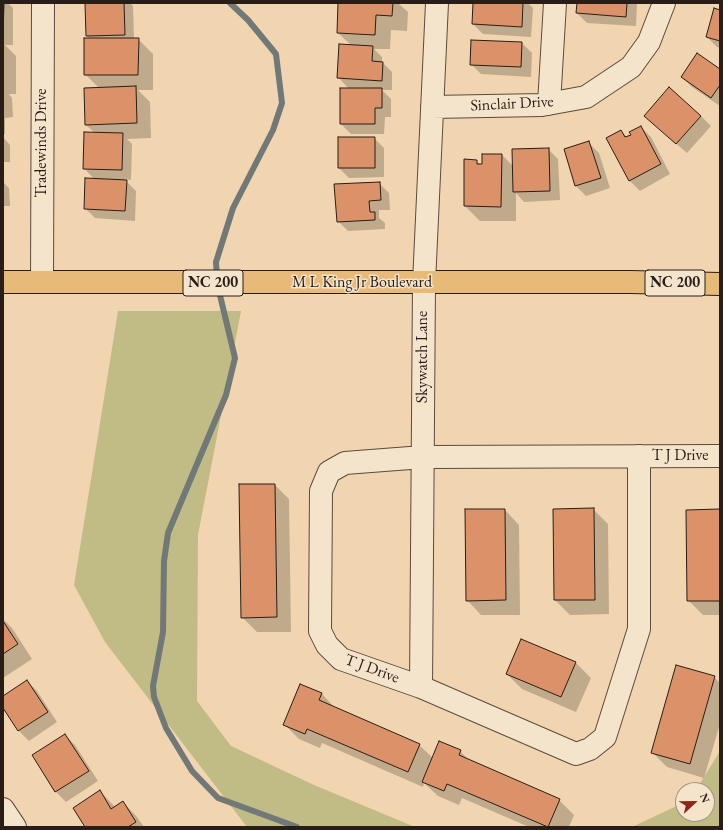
<!DOCTYPE html>
<html>
<head>
<meta charset="utf-8">
<style>
	body { margin:0 }
	#map { position:relative; width:723px; height:830px; overflow:hidden; background:#f0d5b0; font-family:"EB Garamond",serif }
	canvas { display:block }
	.frame { position:absolute; inset:0; border:4px solid #281d17; pointer-events:none }
	.north { position:absolute; left:675px; top:782px; width:40px; height:40px; box-sizing:border-box; background:#f5e4cc; border:1px solid #a39484; border-radius:50%; rotate:68deg; font-size:11px; font-weight:700; line-height:16px; text-align:center; color:#281d17 }
	.north::after { content:''; display:block; margin:auto; width:14px; height:18px; background:#8f2418; clip-path:polygon(50% 0,100% 100%,50% 72%,0 100%) }
</style>
</head>
<body>
<div id="map">
<canvas width="723" height="830"></canvas>
<div class="frame"></div>
<div class="north">N</div>
</div>
<script>
const ctx = document.querySelector('canvas').getContext('2d');
ctx.lineJoin = 'round';
function fill(path, color) {
  ctx.fillStyle = color;
  ctx.fill(path, 'evenodd');
}
function poly(rows) {
  const path = new Path2D();
  for (const r of rows) {
    path.moveTo(r[0], r[1]);
    for (let i = 2; i < r.length; i += 2) path.lineTo(r[i], r[i + 1]);
  }
  return path;
}
function strokePath(path, color, width, dash) {
  ctx.strokeStyle = color;
  ctx.lineWidth = width;
  ctx.lineCap = dash ? 'butt' : 'round';
  ctx.setLineDash(dash || []);
  ctx.stroke(path);
}
function write(font, color, halo, rows, align = 'center') {
  ctx.font = font + ' "EB Garamond",serif';
  ctx.lineWidth = 3;
  ctx.setLineDash([]);
  ctx.textBaseline = 'middle';
  ctx.strokeStyle = halo;
  ctx.fillStyle = color;
  for (const [text, x, y, turn = 0] of rows) {
    ctx.save();
    ctx.translate(x, y);
    ctx.rotate((+turn || 0) * Math.PI / 180);
    ctx.textAlign = isNaN(turn) ? turn : align;
    if (halo) ctx.strokeText(text, 0, 0);
    ctx.fillText(text, 0, 0);
    ctx.restore();
  }
}
fill(poly([
	[118,311,241,311,198,535,197,701,231,746,314,785,415,827,247,827,105,642,74,585],
	[720,751,720,827,632,827,683,803,683,814,707,814,707,790,696,790]
]), '#c1bb86');
fill(poly([
	[3,3,8,3,13,8,13,45,5,45,16,56,16,94,9,94,12,98,13,117,5,118,5,134,3,134],
	[86,3,130,3,133,6,134,39,138,39,153,54,153,90,138,90,150,102,151,138,127,139,132,144,131,180,124,179,136,191,135,221,95,218,85,208,95,180,84,168,95,133,86,125,99,88,85,74,90,39,87,36],
	[339,3,398,3,408,12,407,31,391,30,390,49,374,49,382,57,382,62,392,72,392,90,382,90,391,99,391,117,385,117,384,134,351,134,341,124,349,89,339,78,351,45,338,33],
	[474,3,528,3,533,8,531,37,483,34,473,24],
	[578,3,637,3,636,26,587,23,577,13],
	[720,11,720,48,717,47,707,37],
	[522,43,532,53,531,77,481,74,471,64],
	[720,70,720,106,692,87,682,77],
	[701,116,711,126,687,153,656,126],
	[641,127,651,137,670,174,640,191,630,181,607,139,621,131,627,137],
	[3,137,10,145,10,162,3,162],
	[374,138,384,148,384,177,349,178,339,168],
	[589,143,599,153,610,188,586,196,576,186,565,150],
	[548,149,558,159,560,200,524,202,516,193,516,221,480,221,465,206,476,161,481,165,502,155,514,167],
	[3,182,9,188,10,206,3,206,3,211],
	[379,183,389,193,390,210,379,210,379,218,385,223,385,229,348,231,338,221],
	[275,485,289,499,291,632,257,632,242,617],
	[593,509,608,524,609,614,570,615,555,600],
	[505,510,519,525,520,615,481,615,467,600],
	[720,510,720,615,703,615,688,600],
	[3,619,12,628,32,659,3,678],
	[522,640,576,663,591,678,576,712,522,689,507,674],
	[714,677,720,683,720,724,704,778,667,767,652,752],
	[27,681,37,691,57,722,29,741,19,731,3,707,3,697],
	[301,685,322,694,336,709,419,745,433,758,460,751,470,761,559,800,574,815,569,827,529,827,462,798,459,805,438,796,424,783,423,787,322,743,320,748,299,739,284,724],
	[65,735,75,745,98,781,66,802,56,792,33,755],
	[100,791,115,807,123,802,137,817,144,827,86,827]
]), '#0003');
strokePath(poly([
	[217,278,216,262,233,208,273,130,282,103,276,54,248,20,230,3],
	[218,287,235,358,226,395,168,533,164,561,163,632,153,686,154,697,166,728,192,771,218,798,297,827]
]), '#707977', 6);
const building = poly([
	[3,3,4,3,3,35,3,3],
	[85,3,124,3,125,35,86,36,85,3],
	[338,3,393,3,392,16,376,15,375,35,337,33,338,3],
	[473,3,523,3,522,27,472,24,473,3],
	[577,3,627,3,626,17,576,13,577,3],
	[714,8,720,10,720,41,706,37,714,8],
	[84,38,139,38,138,75,84,75,84,38],
	[471,40,522,42,521,67,470,65,471,40],
	[339,44,373,46,372,61,383,62,382,81,337,78,339,44],
	[697,53,720,69,720,85,711,98,681,77,697,53],
	[136,86,137,123,85,125,84,88,136,86],
	[669,87,701,116,676,144,644,116,669,87],
	[340,88,382,88,382,108,375,108,375,124,340,124,340,88],
	[641,126,661,164,629,181,606,138,621,130,625,137,631,135,629,132,641,126],
	[84,132,123,133,122,170,83,169,84,132],
	[338,137,375,137,375,168,338,168,338,137],
	[589,141,601,178,575,186,564,149,589,141],
	[549,148,550,191,513,192,512,149,549,148],
	[482,154,502,154,501,207,464,206,464,159,477,160,477,164,482,164,482,154],
	[85,178,127,180,125,211,84,209,85,178],
	[380,182,381,200,369,201,370,212,375,212,375,220,337,222,334,184,380,182],
	[239,484,275,484,277,617,241,618,239,484],
	[594,508,595,600,554,600,553,509,594,508],
	[465,509,505,509,506,600,466,601,465,509],
	[720,509,720,601,687,601,686,510,720,509],
	[3,621,18,644,3,654,3,621],
	[521,639,576,662,561,697,506,674,521,639],
	[676,665,715,676,690,764,651,753,676,665],
	[27,680,48,712,18,731,3,708,3,696,27,680],
	[300,684,322,693,319,700,420,744,408,772,307,729,305,734,283,725,300,684],
	[65,734,89,771,55,792,32,755,65,734],
	[439,741,461,750,459,755,560,799,548,827,447,784,444,791,422,782,439,741],
	[100,790,111,809,123,801,136,822,128,827,85,827,73,808,100,790]
]);
fill(building, '#db9269');
strokePath(building, '#281d17', 1);
const minor = poly([
	[549,104,555,3],
	[432,107,542,105,586,97,631,67,649,42,664,3],
	[42,282,43,3],
	[639,456,639,629,605,737,590,749,576,754,421,687,341,659,327,645,320,631,321,491,329,472,345,463,423,457,720,456],
	[421,687,424,283,437,3],
	[3,809,15,827]
]);
const major = poly([
	[3,282,630,282,720,284]
]);
strokePath(minor, '#5a4b3d', 24);
strokePath(major, '#281d17', 24);
strokePath(minor, '#f5e4cc', 22);
strokePath(major, '#e8ba78', 22);
for (const [x, y, w] of [
	[213,283,60],
	[675,283,60]
]) {
  const box = new Path2D();
  box.roundRect(x - w / 2, y - 13, w, 26, 3);
  ctx.fillStyle = '#f5e4cc';
  ctx.fill(box);
  strokePath(box, '#281d17', 1);
}
write('bold 15px', '#281d17', null, [
	["NC 200",213,283],
	["NC 200",675,283]
]);
write('16px', '#281d17', '#f5e4cc', [
	["Sinclair Drive",512,104,-3],
	["Tradewinds Drive",42,143,-90],
	["M L King Jr Boulevard",362,283],
	["Skywatch Lane",423,357,-90],
	["T J Drive",680,456],
	["T J Drive",372,669,20]
]);
</script>
</body>
</html>
